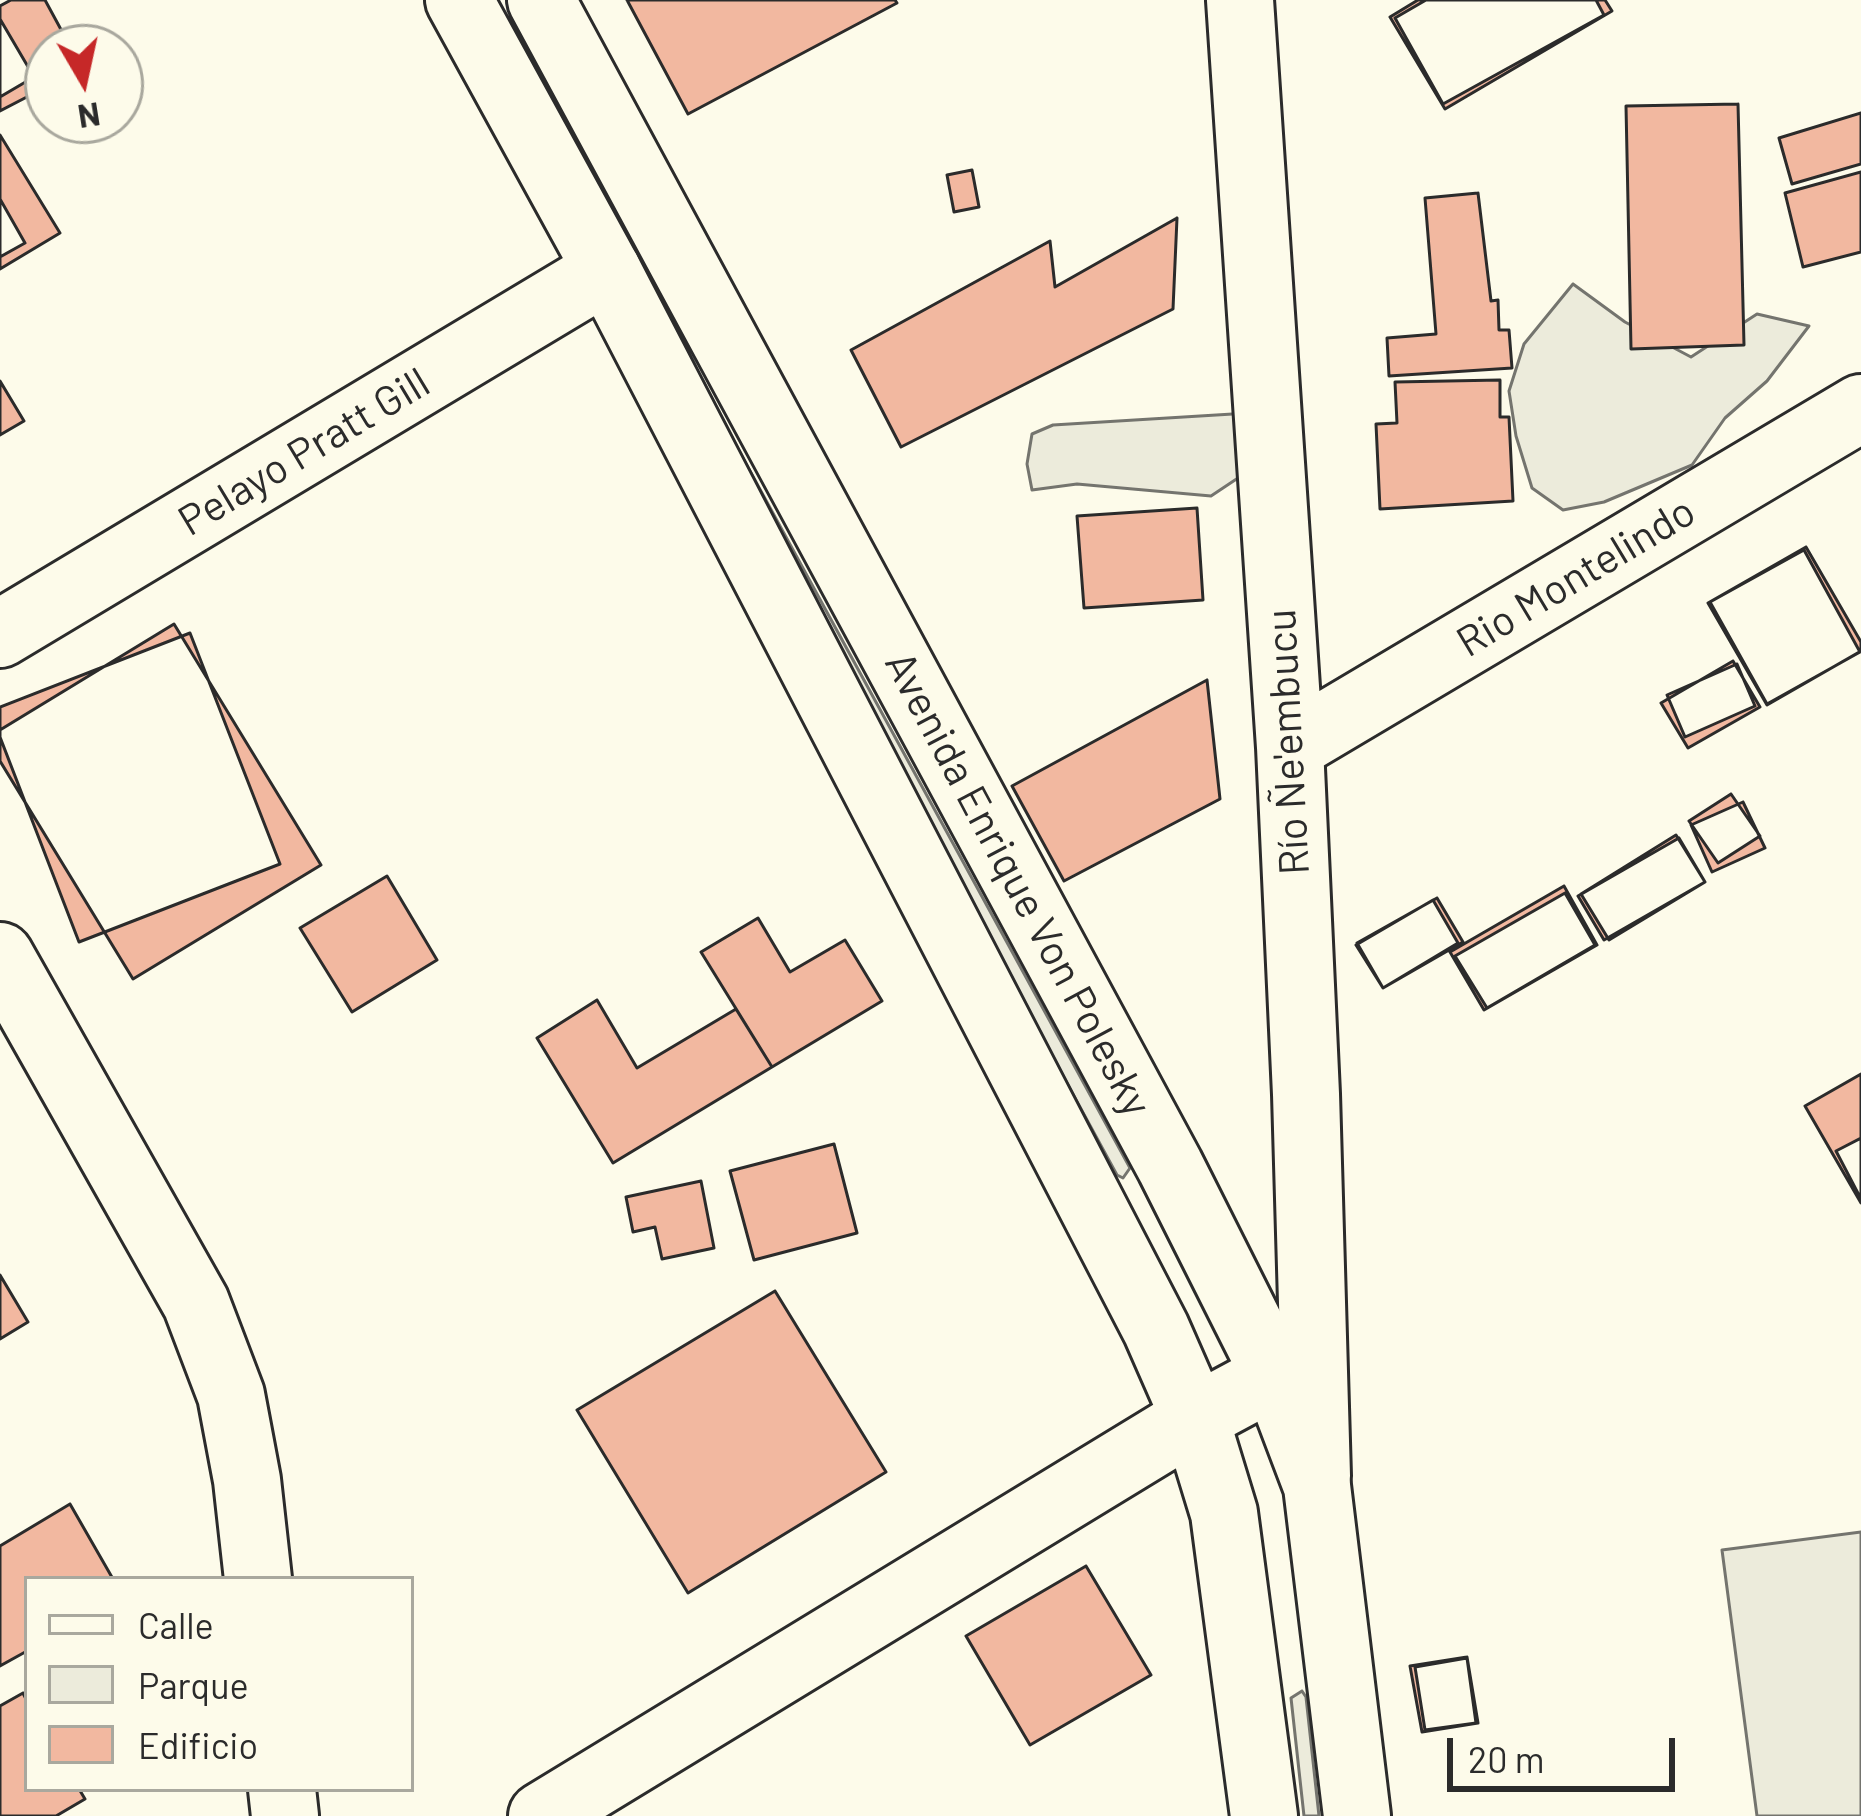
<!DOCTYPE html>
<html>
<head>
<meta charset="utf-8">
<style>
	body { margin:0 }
	#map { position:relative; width:1861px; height:1816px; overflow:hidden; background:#fdfbea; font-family:Barlow,sans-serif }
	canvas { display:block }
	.legend { position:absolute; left:24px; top:1576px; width:390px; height:216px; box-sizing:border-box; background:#fdfbea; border:3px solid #a9a89e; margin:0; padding:15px 21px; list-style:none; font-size:36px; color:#2b2b2b }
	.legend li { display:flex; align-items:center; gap:24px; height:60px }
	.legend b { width:60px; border:3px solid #a9a89e }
	.north { position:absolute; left:24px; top:24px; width:120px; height:120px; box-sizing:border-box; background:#fdfbea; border:3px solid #a9a89e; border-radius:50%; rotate:171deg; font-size:33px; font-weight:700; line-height:48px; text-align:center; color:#2b2b2b }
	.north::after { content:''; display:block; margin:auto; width:42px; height:54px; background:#c62828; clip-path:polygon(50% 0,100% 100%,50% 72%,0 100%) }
	.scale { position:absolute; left:1447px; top:1738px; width:228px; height:54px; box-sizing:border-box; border:6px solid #2b2b2b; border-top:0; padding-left:15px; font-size:36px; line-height:42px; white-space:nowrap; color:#2b2b2b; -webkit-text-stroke:9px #fdfbea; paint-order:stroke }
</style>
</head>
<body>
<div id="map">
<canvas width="1861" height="1816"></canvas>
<ul class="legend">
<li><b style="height:15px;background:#fdfbea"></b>Calle</li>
<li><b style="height:33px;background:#ecebdb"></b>Parque</li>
<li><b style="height:33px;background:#f2b8a0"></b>Edificio</li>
</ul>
<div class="north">N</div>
<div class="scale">20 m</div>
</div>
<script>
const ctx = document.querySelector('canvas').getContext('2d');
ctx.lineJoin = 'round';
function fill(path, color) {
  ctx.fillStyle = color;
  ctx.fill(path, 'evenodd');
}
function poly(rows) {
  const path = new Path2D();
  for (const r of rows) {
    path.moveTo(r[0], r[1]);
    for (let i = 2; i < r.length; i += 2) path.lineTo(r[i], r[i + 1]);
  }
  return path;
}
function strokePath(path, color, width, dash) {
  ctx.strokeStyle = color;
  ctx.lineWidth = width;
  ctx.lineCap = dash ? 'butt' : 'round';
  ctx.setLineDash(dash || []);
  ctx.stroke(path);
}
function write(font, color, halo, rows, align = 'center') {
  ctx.font = font + ' Barlow,sans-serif';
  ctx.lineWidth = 9;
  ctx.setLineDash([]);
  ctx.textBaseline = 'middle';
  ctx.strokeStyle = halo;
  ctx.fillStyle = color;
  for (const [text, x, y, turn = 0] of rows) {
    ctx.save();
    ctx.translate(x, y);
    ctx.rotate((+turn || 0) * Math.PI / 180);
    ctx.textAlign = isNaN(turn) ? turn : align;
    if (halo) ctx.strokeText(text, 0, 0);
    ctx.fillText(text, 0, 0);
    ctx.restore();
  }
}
const green = poly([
	[1573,284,1625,322,1691,357,1757,314,1809,326,1767,381,1725,418,1692,465,1604,502,1563,510,1532,488,1516,436,1509,391,1524,344,1573,284],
	[684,350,1130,1168,1123,1178,1117,1175,671,357,684,350],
	[1249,413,1259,464,1211,496,1077,484,1032,490,1027,464,1032,434,1053,425,1249,413],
	[1861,1532,1861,1816,1757,1816,1722,1550,1861,1532],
	[1302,1691,1306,1697,1319,1816,1304,1816,1291,1698,1302,1691]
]);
fill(green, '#ecebdb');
strokePath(green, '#74746e', 3);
const building = poly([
	[11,0,45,0,71,48,48,48,48,86,0,111,0,6,11,0],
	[627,0,895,0,897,3,688,114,627,0],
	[1418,0,1605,0,1612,11,1445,109,1390,17,1418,0],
	[1426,0,1596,0,1604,15,1443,104,1395,18,1426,0],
	[0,19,34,77,0,97,0,19],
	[1738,104,1744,345,1631,349,1626,106,1738,104],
	[1861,113,1861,164,1792,184,1779,138,1861,113],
	[0,135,60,233,0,269,0,135],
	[972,170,979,207,954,212,947,175,972,170],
	[1861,172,1861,252,1803,267,1785,193,1861,172],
	[1478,193,1491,301,1498,300,1499,330,1509,330,1512,368,1389,376,1387,338,1436,334,1425,198,1478,193],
	[0,199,25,243,0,257,0,199],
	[1177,218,1173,309,901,447,851,350,1050,241,1055,287,1177,218],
	[1500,380,1500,417,1509,417,1513,501,1380,509,1376,424,1397,423,1395,382,1500,380],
	[0,381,24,421,0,435,0,381],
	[1197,508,1203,600,1084,608,1077,516,1197,508],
	[1806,547,1861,642,1861,651,1767,705,1708,603,1806,547],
	[1804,550,1860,652,1767,704,1710,602,1804,550],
	[174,624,321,865,133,979,0,761,0,730,174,624],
	[190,633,280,864,79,942,0,737,0,707,190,633],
	[1733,661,1760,707,1688,748,1661,703,1733,661],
	[1737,664,1755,706,1685,737,1667,695,1737,664],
	[1207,680,1220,799,1064,881,1012,786,1207,680],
	[1731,794,1760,836,1718,863,1689,821,1731,794],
	[1743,802,1765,848,1712,872,1691,825,1743,802],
	[1676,835,1705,882,1609,940,1581,894,1676,835],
	[1679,838,1705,882,1604,940,1578,896,1679,838],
	[387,876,437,960,352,1012,300,928,387,876],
	[1564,886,1597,945,1484,1010,1450,952,1564,886],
	[1565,893,1595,945,1487,1008,1455,956,1565,893],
	[1437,898,1463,942,1383,988,1357,943,1437,898],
	[1433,900,1458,943,1383,988,1356,945,1433,900],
	[758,918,790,972,845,940,882,1001,772,1067,701,952,758,918],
	[597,1000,637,1068,736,1009,772,1067,613,1163,537,1038,597,1000],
	[1861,1074,1861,1203,1805,1106,1861,1074],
	[1861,1138,1861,1199,1836,1151,1861,1138],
	[834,1144,857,1233,754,1260,730,1171,834,1144],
	[701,1181,714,1248,662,1259,655,1227,633,1232,626,1197,701,1181],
	[0,1275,28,1322,0,1339,0,1275],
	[775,1291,886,1472,688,1593,577,1410,775,1291],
	[70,1504,113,1579,27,1579,27,1651,0,1666,0,1546,70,1504],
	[1086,1566,1151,1675,1030,1745,966,1636,1086,1566],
	[1467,1657,1478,1723,1422,1732,1410,1666,1467,1657],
	[1467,1658,1476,1723,1425,1730,1415,1667,1467,1658],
	[23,1693,27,1701,27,1789,79,1789,85,1799,56,1816,0,1816,0,1706,23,1693]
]);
fill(building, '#f2b8a0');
strokePath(building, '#2b2b2b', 3);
const minor = poly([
	[1240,0,1290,747,1306,1094,1317,1476],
	[0,634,607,270],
	[1290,747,1861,408],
	[0,956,196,1303,231,1395,247,1480,258,1579],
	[282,1789,285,1816],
	[542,1816,1195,1418,1275,1375]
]);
const primary = poly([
	[459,0,607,270,1156,1329,1195,1418,1224,1513,1264,1816],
	[541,0,1170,1166,1275,1375,1317,1486,1357,1816]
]);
strokePath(minor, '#2b2b2b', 72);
strokePath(primary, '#2b2b2b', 72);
strokePath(minor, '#fdfbea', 66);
strokePath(primary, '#fdfbea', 66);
write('42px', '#2b2b2b', '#fdfbea', [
	["Pelayo Pratt Gill",304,452,-31],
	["Rio Montelindo",1576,577,-31],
	["Río Ñe'embucu",1288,742,-93],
	["Avenida Enrique Von Polesky",1018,884,62]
]);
</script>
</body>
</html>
